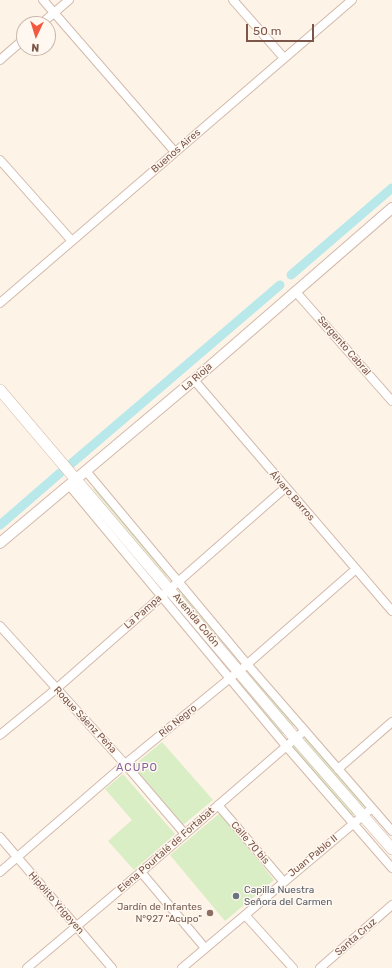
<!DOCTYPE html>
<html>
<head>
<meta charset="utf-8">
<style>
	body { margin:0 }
	#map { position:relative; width:392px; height:968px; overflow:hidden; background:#fef3e7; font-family:Rubik,sans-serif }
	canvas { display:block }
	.north { position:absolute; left:16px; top:16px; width:40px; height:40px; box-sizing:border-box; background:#fff8f0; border:1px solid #cbb7ad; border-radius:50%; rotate:184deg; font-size:11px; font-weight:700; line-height:16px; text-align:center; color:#7c5648 }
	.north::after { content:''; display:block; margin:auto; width:14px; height:18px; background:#f35941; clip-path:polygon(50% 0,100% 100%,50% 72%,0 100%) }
	.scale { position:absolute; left:246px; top:24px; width:68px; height:18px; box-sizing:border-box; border:2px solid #7c5648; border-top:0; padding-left:5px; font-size:12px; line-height:14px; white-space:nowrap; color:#7c5648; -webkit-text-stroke:3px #fff8f0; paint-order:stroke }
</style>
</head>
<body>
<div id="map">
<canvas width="392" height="968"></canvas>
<div class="north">N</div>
<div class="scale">50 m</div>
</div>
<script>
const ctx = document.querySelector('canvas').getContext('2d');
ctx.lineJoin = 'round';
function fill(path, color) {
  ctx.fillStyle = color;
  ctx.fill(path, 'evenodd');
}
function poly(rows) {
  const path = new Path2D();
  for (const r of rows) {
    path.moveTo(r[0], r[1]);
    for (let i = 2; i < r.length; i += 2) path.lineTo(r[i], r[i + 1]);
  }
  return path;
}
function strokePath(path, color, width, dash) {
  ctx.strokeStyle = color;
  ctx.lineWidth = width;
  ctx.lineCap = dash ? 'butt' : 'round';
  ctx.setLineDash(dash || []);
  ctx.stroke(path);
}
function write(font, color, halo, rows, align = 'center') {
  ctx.font = font + ' Rubik,sans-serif';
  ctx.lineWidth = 3;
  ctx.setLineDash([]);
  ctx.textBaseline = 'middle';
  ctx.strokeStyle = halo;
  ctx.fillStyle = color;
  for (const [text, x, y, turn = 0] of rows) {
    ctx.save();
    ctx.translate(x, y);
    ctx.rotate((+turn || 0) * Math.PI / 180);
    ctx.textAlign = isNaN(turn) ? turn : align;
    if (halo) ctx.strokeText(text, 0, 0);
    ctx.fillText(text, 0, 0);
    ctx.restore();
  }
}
fill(poly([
	[95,487,168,575,166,576,93,489],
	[180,589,239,658,237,660,178,591],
	[170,597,229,667,226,668,168,599],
	[251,673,294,725,292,727,249,675],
	[241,681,284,733,282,735,239,683],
	[306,737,364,806,362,808,304,739],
	[162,742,213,800,183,825,133,766],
	[296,745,354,814,352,816,293,747],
	[123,774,175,834,134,870,108,841,132,820,105,789],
	[220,813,274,880,225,921,170,855]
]), '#d9eec4');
strokePath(poly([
	[291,275,392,188],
	[72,463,280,285],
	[0,525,60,473]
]), '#b9e8eb', 9);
const minor = poly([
	[43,0,175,152],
	[233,0,284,58],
	[41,24,69,0],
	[0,60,24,39],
	[0,160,72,241],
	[295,291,392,401],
	[0,303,352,0],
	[194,380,392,611],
	[86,471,247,664,392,831],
	[69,485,286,746,392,868],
	[0,626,125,764,185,834],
	[244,667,356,569],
	[0,735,56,689,285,488],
	[338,769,392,722],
	[218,805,283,881],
	[0,837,112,968],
	[0,872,125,764,235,674],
	[141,872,205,948],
	[245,915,293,968],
	[27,968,141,872,304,731],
	[182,968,372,808],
	[320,968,392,905]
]);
const tertiary = poly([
	[0,543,194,380,392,208]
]);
const secondary = poly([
	[0,390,295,738,392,849]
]);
strokePath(minor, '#d3b9ab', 10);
strokePath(tertiary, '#d3b9ab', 12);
strokePath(secondary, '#d8bbaa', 12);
strokePath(minor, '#fff', 8);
strokePath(tertiary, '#fff', 10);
strokePath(secondary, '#fff', 11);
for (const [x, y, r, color] of [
	[236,896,4,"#6b7280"],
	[210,913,4,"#8d6e63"]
]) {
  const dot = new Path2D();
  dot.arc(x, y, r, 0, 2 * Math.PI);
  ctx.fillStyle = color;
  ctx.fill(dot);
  strokePath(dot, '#fff8f0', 1.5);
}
write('10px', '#7c5648', '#fff8f0', [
	["Buenos Aires",176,151,-41],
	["Sargento Cabral",344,346,49],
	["La Rioja",197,377,-41],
	["Álvaro Barros",292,496,49],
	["La Pampa",143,612,-41],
	["Avenida Colón",196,620,50],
	["Roque Sáenz Peña",85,720,47],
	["Río Negro",178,721,-39],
	["Calle 70 bis",250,843,49],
	["Elena Pourtalé de Fortabat",166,850,-41],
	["Juan Pablo II",313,856,-39],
	["Hipólito Yrigoyen",56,903,49],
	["Santa Cruz",356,937,-41]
]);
write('10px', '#5b616d', '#fff8f0', [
	["Capilla Nuestra",244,890],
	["Señora del Carmen",244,902]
], 'left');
write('10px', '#785e54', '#fff8f0', [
	["Jardín de Infantes",202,907],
	["N°927 \"Acupo\"",202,919]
], 'right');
ctx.letterSpacing = '1px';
write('11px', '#86649f', '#fff8f0', [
	["ACUPO",137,768]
]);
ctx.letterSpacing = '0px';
</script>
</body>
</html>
